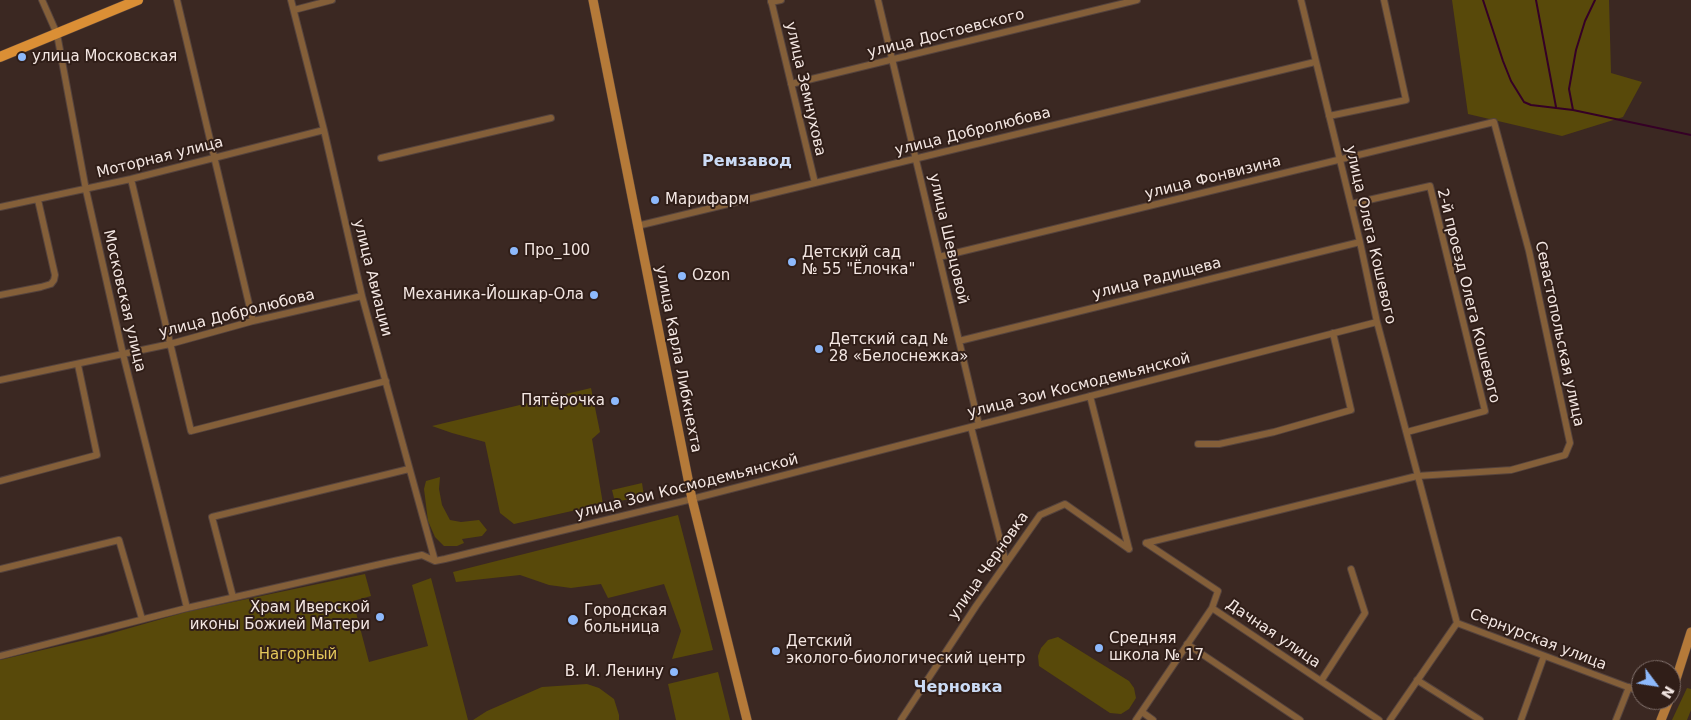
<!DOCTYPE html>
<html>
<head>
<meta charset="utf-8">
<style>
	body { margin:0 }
	#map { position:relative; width:1691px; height:720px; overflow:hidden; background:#3b2822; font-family:"DejaVu Sans",sans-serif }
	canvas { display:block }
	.north { position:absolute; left:1631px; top:660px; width:50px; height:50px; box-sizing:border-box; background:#301e18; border:1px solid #7e6e69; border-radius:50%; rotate:121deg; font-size:14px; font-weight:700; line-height:20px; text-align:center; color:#f3e6e2 }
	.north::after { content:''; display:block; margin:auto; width:18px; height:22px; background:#8db9fc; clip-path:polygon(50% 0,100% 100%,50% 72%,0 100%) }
</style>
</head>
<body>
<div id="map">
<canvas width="1691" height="720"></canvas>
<div class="north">N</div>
</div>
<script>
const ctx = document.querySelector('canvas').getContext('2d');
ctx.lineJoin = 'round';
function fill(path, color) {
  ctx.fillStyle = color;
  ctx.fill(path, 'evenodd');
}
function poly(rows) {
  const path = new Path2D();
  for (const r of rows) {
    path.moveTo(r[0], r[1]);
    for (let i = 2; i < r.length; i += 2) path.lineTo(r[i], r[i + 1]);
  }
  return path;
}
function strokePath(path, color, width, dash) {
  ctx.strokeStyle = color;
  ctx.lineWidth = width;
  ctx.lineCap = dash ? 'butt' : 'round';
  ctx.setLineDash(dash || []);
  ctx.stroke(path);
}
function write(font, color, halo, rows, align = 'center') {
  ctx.font = font + ' "DejaVu Sans",sans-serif';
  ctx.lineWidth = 4;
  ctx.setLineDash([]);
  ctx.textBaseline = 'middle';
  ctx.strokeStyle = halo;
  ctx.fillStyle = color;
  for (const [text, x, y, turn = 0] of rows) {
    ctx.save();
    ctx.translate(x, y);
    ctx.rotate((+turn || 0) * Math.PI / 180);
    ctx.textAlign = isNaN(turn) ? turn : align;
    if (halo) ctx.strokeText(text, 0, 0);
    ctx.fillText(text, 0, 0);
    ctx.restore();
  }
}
fill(poly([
	[1452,0,1609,0,1611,73,1642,82,1623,117,1562,136,1468,114],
	[591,388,600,432,592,439,603,504,514,524,500,513,485,442,452,433,432,426],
	[440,477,439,489,442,505,450,520,461,522,479,520,487,530,482,536,462,539,464,543,457,546,444,546,435,537,428,521,424,489,426,481],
	[642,483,644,496,615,502,612,490],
	[678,515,713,650,672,659,681,631,664,584,608,598,601,584,571,588,549,585,520,575,456,582,453,572],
	[365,574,371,596,353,601,369,662,428,646,412,585,431,578,468,720,0,720,0,660,102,636,186,612],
	[1058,637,1129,681,1134,688,1136,698,1129,709,1121,714,1110,713,1039,666,1038,656,1041,648,1048,640],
	[718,672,730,720,676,720,668,684],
	[587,684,599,688,614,699,619,715,619,720,473,720,487,711,542,687],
	[1687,688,1691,689,1691,710,1687,720,1672,720]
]), '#58490a');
strokePath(poly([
	[1483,0,1503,61,1511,81,1524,102],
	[1536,0,1556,107],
	[1524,102,1531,105,1573,110,1691,135],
	[1573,110,1569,89,1576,50,1585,21,1595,0]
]), '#350026', 2);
const minor = poly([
	[42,0,57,34,86,190,123,354,187,608],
	[177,0,253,321],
	[291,0,324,130,362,296,435,561],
	[771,0,815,183],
	[878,0,979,425],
	[1301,0,1360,242,1377,322,1457,623,1641,692],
	[771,2,781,0],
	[294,10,332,0],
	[791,84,1137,0],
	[1329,116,1406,100,1384,0],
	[381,158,551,118],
	[131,179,191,431,386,381],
	[1351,204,1430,186,1485,411,1407,432],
	[0,207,131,179,324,130],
	[637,226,1315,62],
	[939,257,1494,122,1529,251,1570,443,1565,455,1511,470,1417,476,1146,543],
	[0,295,41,287,51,284,54,280,55,275,38,200],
	[959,341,1360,242],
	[0,380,170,344,253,321,362,296],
	[1090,396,1129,549],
	[971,427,1006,563],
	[1198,444,1219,444,1274,432,1351,410,1333,333],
	[0,481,97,455,78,365],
	[0,569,119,540,142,619],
	[233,597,212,517,409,469],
	[1212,608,1379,720],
	[1187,644,1300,720],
	[0,656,187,608,385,563,422,555,435,561,445,559,692,499,1377,322],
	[1417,680,1480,720],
	[1321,681,1365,613,1351,569],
	[1142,712,1153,720],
	[901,720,976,606,1040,515,1065,504,1129,549],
	[1136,720,1212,608,1218,591,1146,543],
	[1390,720,1457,623],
	[1521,720,1544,656],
	[1616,720,1629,687]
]);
const secondary = poly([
	[593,0,692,499,747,720],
	[1671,695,1691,632],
	[1661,720,1669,700]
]);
const primary = poly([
	[0,57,138,0]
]);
strokePath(minor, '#55433d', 8);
strokePath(secondary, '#55433d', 10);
strokePath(primary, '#55433d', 11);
strokePath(minor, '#845f39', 6);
strokePath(secondary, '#b57a39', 9);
strokePath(primary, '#db8f35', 10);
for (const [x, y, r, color] of [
	[22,57,5,"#8db9fc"],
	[655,200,5,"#8db9fc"],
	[514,251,5,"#8db9fc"],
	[792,262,5,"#8db9fc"],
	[682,276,5,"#8db9fc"],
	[594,295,5,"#8db9fc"],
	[819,349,5,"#8db9fc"],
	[615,401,5,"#8db9fc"],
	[380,617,5,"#8db9fc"],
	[573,620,6,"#8db9fc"],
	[1099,648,5,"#8db9fc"],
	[776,651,5,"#8db9fc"],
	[674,672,5,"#8db9fc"]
]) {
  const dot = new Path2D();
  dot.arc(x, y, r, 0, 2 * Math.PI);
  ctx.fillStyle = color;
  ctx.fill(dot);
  strokePath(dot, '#301e18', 2);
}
write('15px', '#f3e6e2', '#301e18', [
	["улица Достоевского",946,34,-14],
	["улица Земнухова",805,89,77],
	["улица Добролюбова",973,132,-14],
	["Моторная улица",160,158,-14],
	["улица Фонвизина",1213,178,-14],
	["улица Олега Кошевого",1370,235,77],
	["улица Шевцовой",948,239,77],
	["улица Авиации",372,278,76],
	["улица Радищева",1157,279,-14],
	["2-й проезд Олега Кошевого",1468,296,76],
	["Московская улица",124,301,77],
	["улица Добролюбова",237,314,-14],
	["Севастопольская улица",1559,334,78],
	["улица Карла Либкнехта",678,359,79],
	["улица Зои Космодемьянской",1079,386,-14],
	["улица Зои Космодемьянской",687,487,-14],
	["улица Черновка",989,566,-55],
	["Дачная улица",1273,634,34],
	["Сернурская улица",1538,640,21]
]);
write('15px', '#f3e6e2', '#301e18', [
	["улица Московская",32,57],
	["Марифарм",665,200],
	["Про_100",524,251],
	["Детский сад",802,253],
	["№ 55 \"Ёлочка\"",802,270],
	["Ozon",692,276],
	["Механика-Йошкар-Ола",584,295,"right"],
	["Детский сад №",829,340],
	["28 «Белоснежка»",829,357],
	["Пятёрочка",605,401,"right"],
	["Храм Иверской",370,608,"right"],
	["иконы Божией Матери",370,625,"right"],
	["Городская",584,611],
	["больница",584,628],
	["Средняя",1109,639],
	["школа № 17",1109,656],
	["Детский",786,642],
	["эколого-биологический центр",786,659],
	["В. И. Ленину",664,672,"right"]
], 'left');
write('15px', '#e3c65a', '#301e18', [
	["Нагорный",298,655]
]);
write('bold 16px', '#cbdbf5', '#301e18', [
	["Ремзавод",747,162],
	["Черновка",958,688]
]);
</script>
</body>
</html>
